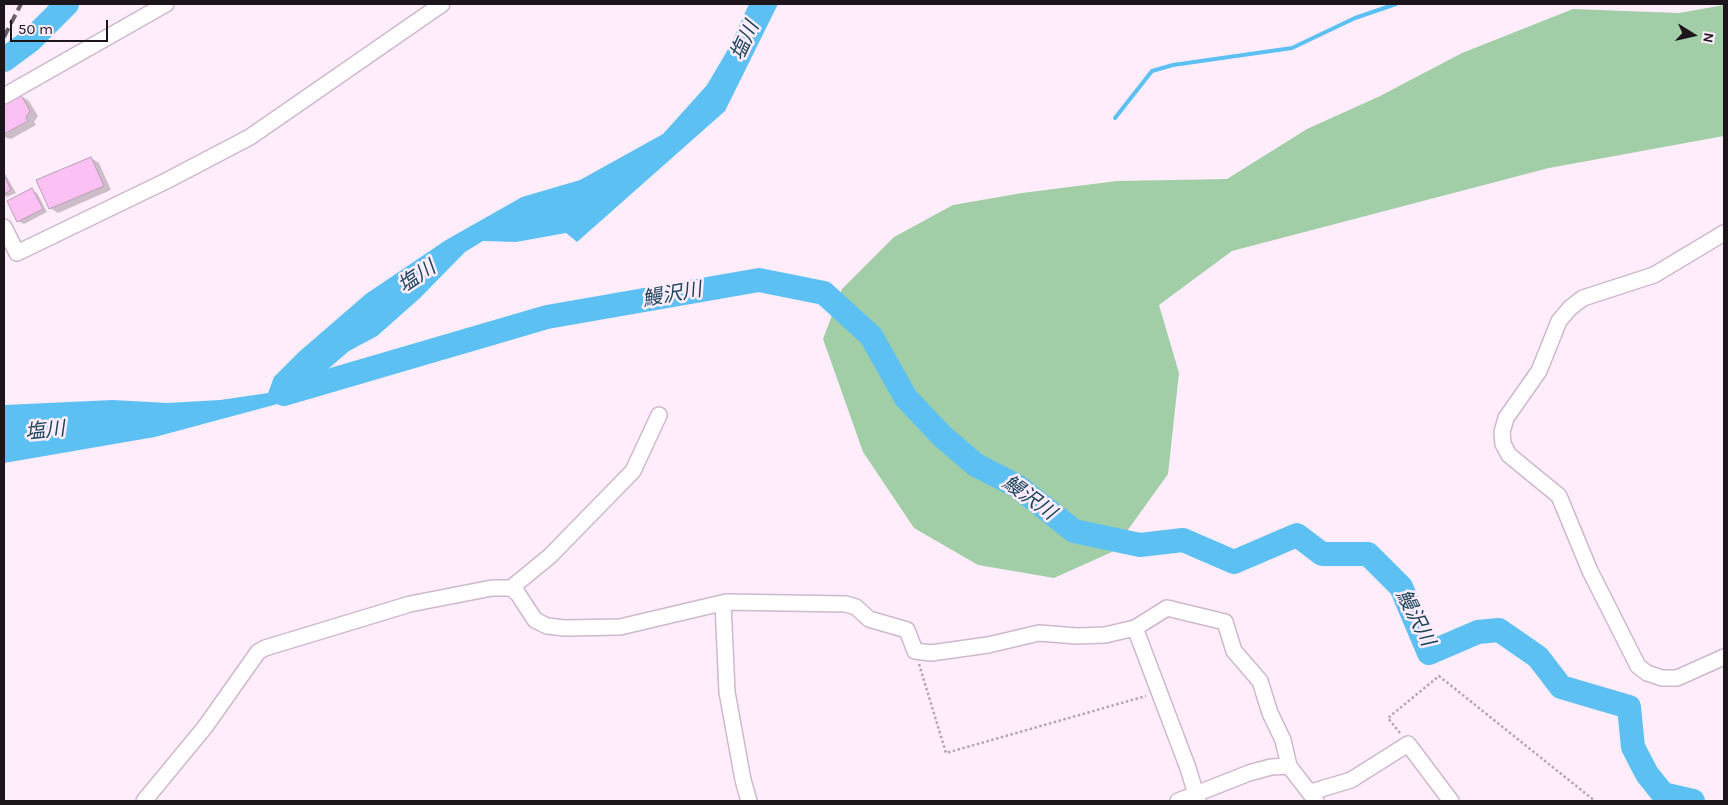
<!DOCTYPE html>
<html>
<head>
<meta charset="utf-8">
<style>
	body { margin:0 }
	#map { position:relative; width:1728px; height:805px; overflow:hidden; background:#ffedfc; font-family:Karla,sans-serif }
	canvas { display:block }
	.frame { position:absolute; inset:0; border:5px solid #1d151c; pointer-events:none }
	.north { position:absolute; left:1668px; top:10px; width:50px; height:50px; -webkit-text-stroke:4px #ffedfc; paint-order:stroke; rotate:100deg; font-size:14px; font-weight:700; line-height:20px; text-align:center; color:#1d151c }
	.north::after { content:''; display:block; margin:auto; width:18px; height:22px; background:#1d151c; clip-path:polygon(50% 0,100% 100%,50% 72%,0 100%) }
	.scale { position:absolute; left:10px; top:20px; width:98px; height:22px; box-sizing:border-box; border:2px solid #1d151c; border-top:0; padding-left:6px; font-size:15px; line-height:18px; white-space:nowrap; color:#1d151c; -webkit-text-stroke:4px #ffedfc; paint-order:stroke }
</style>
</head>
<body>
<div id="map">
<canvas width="1728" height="805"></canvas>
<div class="frame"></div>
<div class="north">N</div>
<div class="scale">50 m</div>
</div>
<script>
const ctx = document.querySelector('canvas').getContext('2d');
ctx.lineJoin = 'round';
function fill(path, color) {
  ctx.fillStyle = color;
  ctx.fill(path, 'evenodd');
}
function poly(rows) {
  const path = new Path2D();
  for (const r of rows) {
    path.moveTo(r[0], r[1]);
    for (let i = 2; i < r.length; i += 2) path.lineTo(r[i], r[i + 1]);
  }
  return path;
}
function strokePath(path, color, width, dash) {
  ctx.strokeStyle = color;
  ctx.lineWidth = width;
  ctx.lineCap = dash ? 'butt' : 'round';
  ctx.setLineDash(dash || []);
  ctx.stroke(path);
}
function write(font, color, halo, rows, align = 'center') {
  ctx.font = font + ' Karla,"Noto Sans JP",sans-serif';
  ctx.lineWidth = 5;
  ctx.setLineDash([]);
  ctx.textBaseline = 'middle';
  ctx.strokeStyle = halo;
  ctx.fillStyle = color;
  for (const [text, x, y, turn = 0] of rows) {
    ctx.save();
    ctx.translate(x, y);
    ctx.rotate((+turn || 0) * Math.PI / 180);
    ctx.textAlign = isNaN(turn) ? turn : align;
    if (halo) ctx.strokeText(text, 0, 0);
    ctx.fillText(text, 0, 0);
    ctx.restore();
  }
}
fill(poly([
	[1724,5,1724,136,1549,168,1232,251,1159,305,1179,373,1168,474,1112,552,1054,578,978,565,914,528,863,452,823,339,842,289,894,237,953,205,1022,193,1117,181,1227,179,1307,129,1380,96,1462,53,1573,9,1679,13]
]), '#a1cea7');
fill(poly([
	[749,4,778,4,725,111,577,242,566,233,516,242,483,241,465,252,420,298,377,336,349,351,320,376,311,395,155,437,4,463,4,405,113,400,167,403,220,400,268,393,274,377,299,352,366,294,446,240,522,197,580,180,663,134,707,85,730,46]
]), '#5cc1f2');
fill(poly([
	[21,96,29,101,38,116,34,122,36,125,11,139,4,137,4,107],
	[91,158,99,163,111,190,58,213,50,208],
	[4,172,16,193,7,197,4,195],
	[32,190,37,193,47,212,24,224,18,221]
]), '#0003');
strokePath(poly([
	[1115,118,1152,71,1173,65,1292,48,1355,18,1396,4]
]), '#5cc1f2', 4);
strokePath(poly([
	[4,60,31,40,67,4],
	[284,394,547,317,759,280,824,293,871,336,906,398,943,437,976,465,1017,486,1074,531,1140,545,1183,540,1234,562,1297,535,1322,554,1368,554,1401,587,1429,653,1478,632,1499,630,1538,657,1561,687,1629,707,1633,747,1647,774,1663,794,1693,801]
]), '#5cc1f2', 24);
const building = poly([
	[21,95,30,111,26,117,28,121,4,134,4,105,21,95],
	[91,157,104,186,49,209,36,180,91,157],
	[4,175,11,190,4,194,4,175],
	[32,188,43,209,17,222,7,201,32,188]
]);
fill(building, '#fbc1f5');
strokePath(building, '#b6a1b3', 1);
const minor = poly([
	[4,96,166,4],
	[4,227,17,253,166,181,250,137,442,4],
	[1724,233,1654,275,1583,298,1570,308,1559,321,1539,371,1506,418,1502,432,1503,444,1509,455,1559,496,1590,571,1638,666,1647,673,1662,678,1677,678,1724,657],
	[511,588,550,556,633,471,659,415],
	[723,603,727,692,743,780,749,801],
	[1311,792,1351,780,1408,744,1451,801],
	[144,801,205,727,258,652,265,648,410,604,492,588,511,588,518,594,535,620,547,626,565,628,620,627,726,602,846,604,856,607,869,619,907,630,915,651,931,653,988,645,1039,633,1077,636,1105,635,1135,628],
	[1178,801,1249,773,1271,767,1289,766],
	[1198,801,1188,768,1135,628,1167,608,1225,622,1234,651,1260,681,1270,713,1283,740,1289,766,1316,801]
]);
strokePath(minor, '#ceb9cc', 18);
strokePath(poly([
	[919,664,946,753,1146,696],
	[1400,733,1388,718,1439,676,1595,801]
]), '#b4a5b1', 2.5, [2.5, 2.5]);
strokePath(minor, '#fff', 15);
strokePath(poly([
	[4,37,21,4]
]), '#6b5f69', 4, [10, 5]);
write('italic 20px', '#1b465b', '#ffedfc', [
	["塩川",745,41,-65],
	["塩川",417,277,-34],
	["鰻沢川",672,295,-10],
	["塩川",45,431,-6],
	["鰻沢川",1029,498,36],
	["鰻沢川",1415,618,63]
]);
</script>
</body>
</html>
